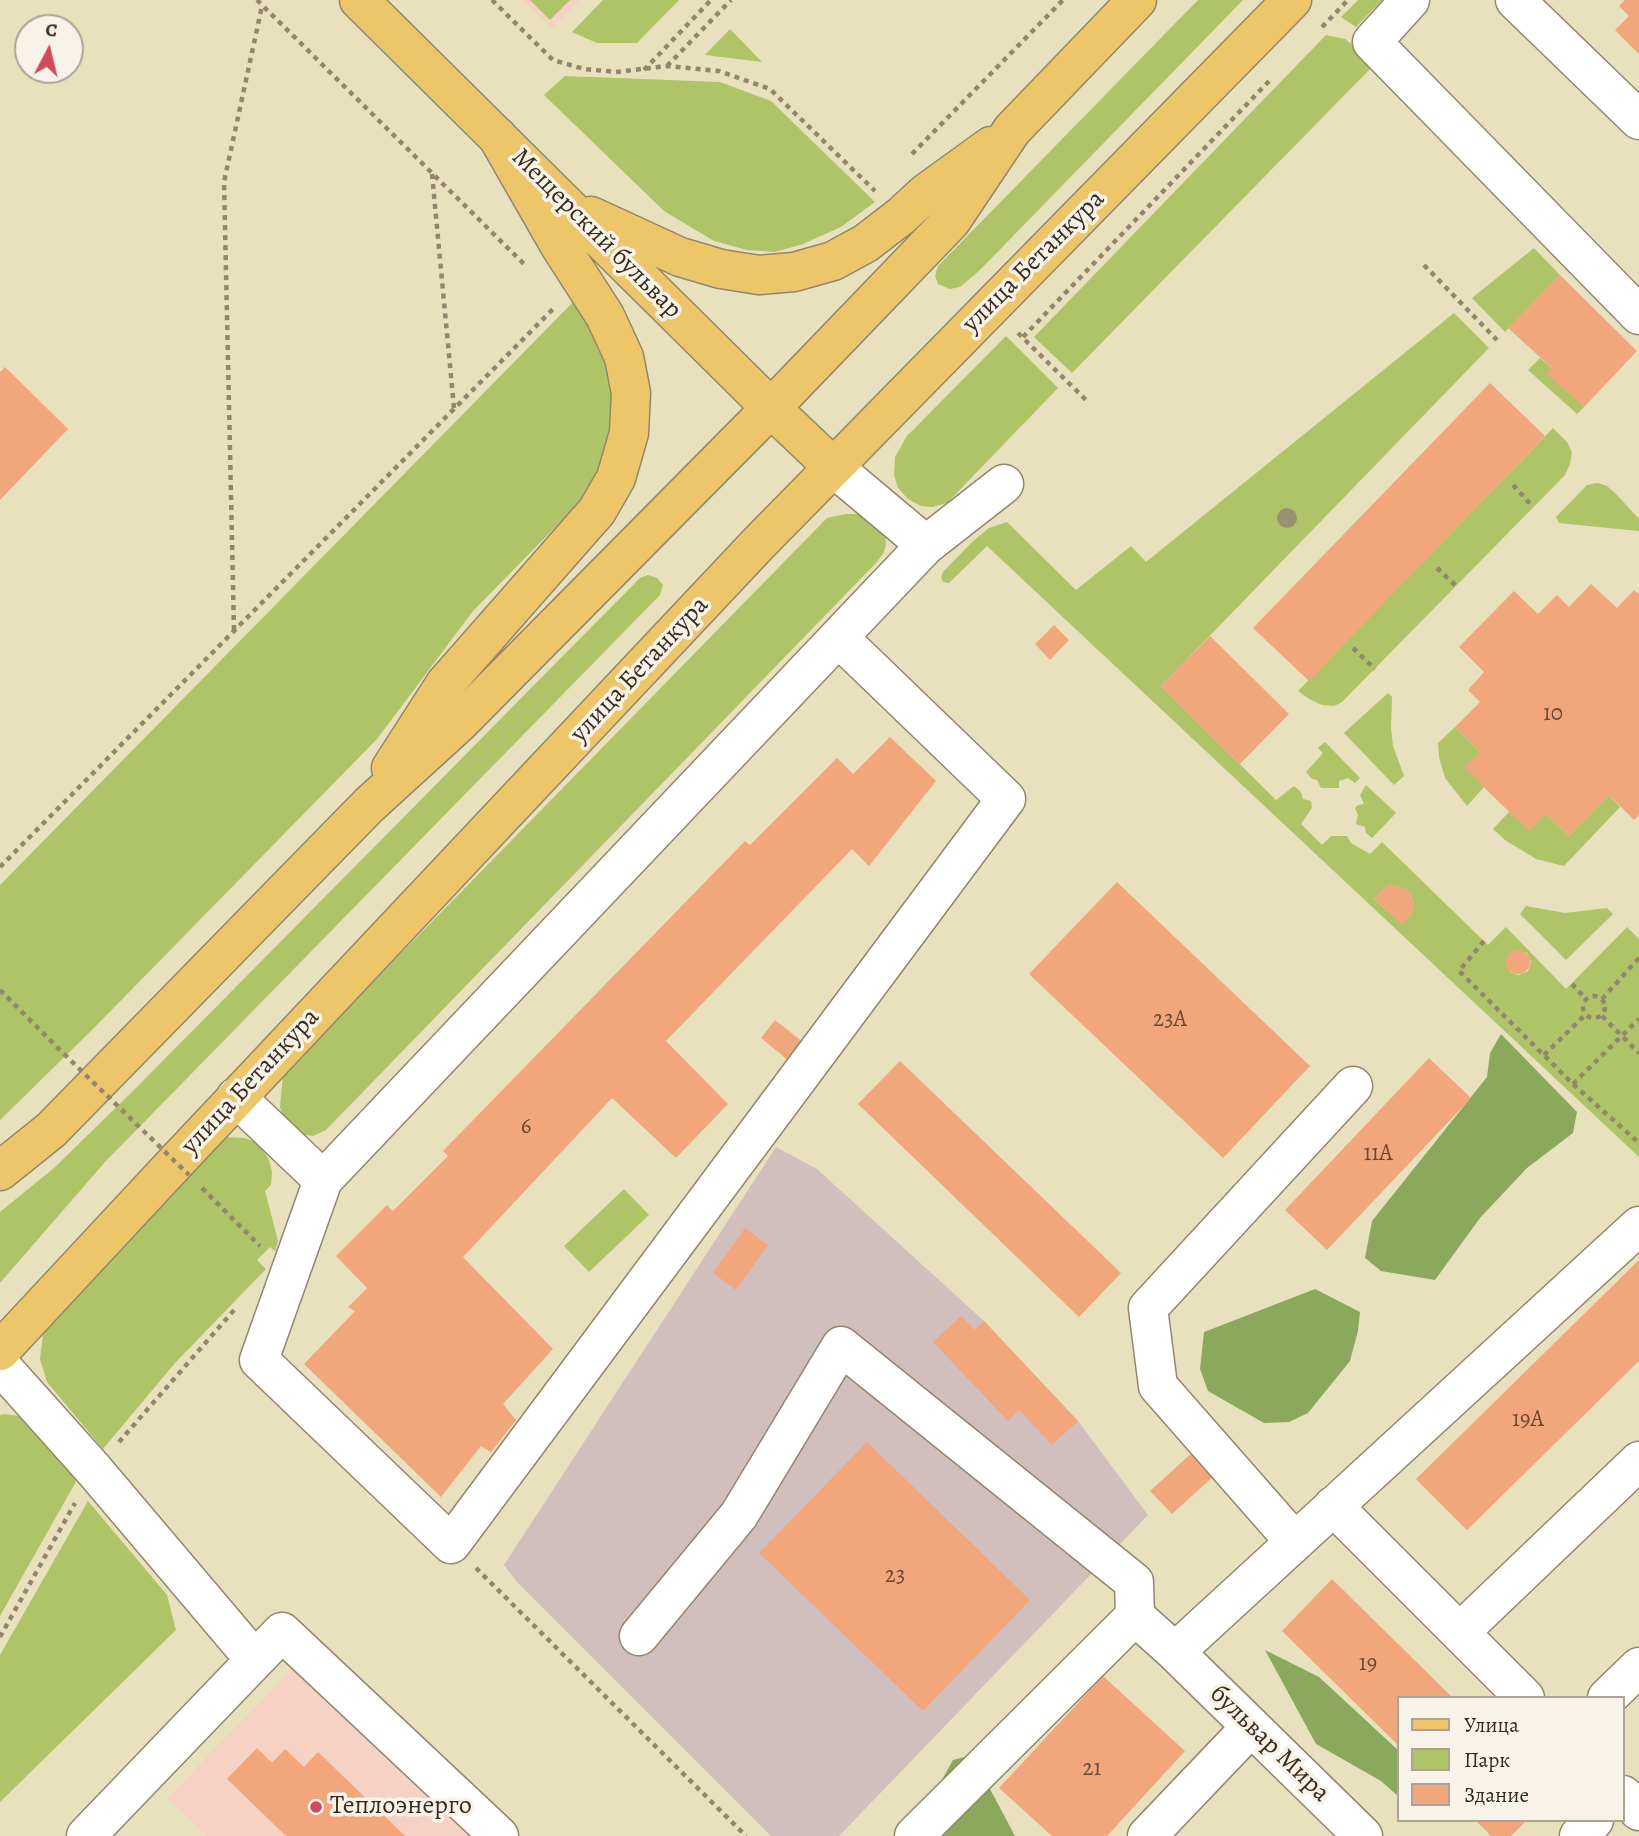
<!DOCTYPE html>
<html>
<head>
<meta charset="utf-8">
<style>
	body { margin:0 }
	#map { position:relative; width:1639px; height:1836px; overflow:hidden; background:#e8e1bd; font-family:Alegreya,serif }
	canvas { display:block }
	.legend { position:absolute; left:1397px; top:1696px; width:228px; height:126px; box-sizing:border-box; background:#f7f3e8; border:2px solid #aca397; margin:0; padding:9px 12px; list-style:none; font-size:21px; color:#3b2a1e }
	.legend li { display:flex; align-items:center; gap:14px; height:35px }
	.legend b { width:35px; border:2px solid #aca397 }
	.north { position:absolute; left:14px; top:14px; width:70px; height:70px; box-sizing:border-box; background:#f7f3e8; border:2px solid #aca397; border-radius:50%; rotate:7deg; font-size:19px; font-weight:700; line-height:28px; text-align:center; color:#3b2a1e }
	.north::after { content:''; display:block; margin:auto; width:24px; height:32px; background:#d1495b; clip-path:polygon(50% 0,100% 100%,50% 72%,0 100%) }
</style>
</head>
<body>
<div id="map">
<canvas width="1639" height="1836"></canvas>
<ul class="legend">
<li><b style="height:9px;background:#ecc669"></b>Улица</li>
<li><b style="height:19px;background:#afc367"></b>Парк</li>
<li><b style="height:19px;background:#f1a67c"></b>Здание</li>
</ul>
<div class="north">С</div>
</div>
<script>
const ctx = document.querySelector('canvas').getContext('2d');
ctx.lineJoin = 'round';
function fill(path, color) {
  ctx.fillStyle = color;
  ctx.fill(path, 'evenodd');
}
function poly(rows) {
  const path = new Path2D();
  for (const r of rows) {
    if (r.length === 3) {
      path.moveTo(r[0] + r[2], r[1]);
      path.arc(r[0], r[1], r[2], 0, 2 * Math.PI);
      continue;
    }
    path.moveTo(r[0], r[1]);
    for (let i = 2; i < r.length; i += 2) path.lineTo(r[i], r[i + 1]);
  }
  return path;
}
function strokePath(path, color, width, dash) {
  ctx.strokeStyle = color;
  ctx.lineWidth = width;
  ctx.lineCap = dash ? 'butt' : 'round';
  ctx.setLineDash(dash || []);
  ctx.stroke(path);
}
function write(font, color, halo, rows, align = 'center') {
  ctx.font = font + ' Alegreya,serif';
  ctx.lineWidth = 7;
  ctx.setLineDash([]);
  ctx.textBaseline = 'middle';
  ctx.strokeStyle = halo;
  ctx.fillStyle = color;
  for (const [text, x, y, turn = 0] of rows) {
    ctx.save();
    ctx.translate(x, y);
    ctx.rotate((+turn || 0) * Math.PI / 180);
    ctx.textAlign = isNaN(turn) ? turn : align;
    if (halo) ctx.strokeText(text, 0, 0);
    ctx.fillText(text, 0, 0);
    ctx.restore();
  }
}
fill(poly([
	[522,0,580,0,552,29],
	[299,1662,480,1836,207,1836,167,1798]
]), '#f6d2c4');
fill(poly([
	[776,1147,817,1169,984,1321,1078,1421,1148,1515,839,1836,771,1836,517,1582,504,1565]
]), '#d1bfbe');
fill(poly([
	[530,0,570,0,550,20],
	[603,0,679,0,637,43,597,43,572,32],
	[1198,0,1243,0,979,271,960,287,950,289,938,284,935,276,938,266],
	[1358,0,1382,0,1356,27,1341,17],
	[730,29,762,62,705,55],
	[1326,35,1345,39,1359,50,1373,66,1072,373,1034,337],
	[565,76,720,82,771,101,875,202,841,227,803,244,775,252,747,250,714,241,664,211,544,95],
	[1534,248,1560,275,1505,332,1472,298],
	[580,295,612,363,613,436,584,498,473,611,377,739,91,1031,0,1120,0,885],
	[1454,313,1489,348,1161,686,1276,800,1294,786,1301,792,1303,799,1311,801,1312,808,1301,824,1322,845,1331,836,1347,836,1351,843,1370,854,1382,842,1488,945,1506,927,1566,989,1627,927,1639,939,1639,1157,987,546,949,583,943,582,941,577,943,572,972,542,989,528,1007,522,1076,590,1131,546,1146,562],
	[1388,885,1406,889,1411,895,1414,905,1411,915,1402,924,1374,899],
	[1517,950,1527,953,1531,962,1528,971,1519,975,1510,972,1506,963,1509,954],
	[1006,336,1058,388,947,503,932,507,921,506,908,499,898,488,894,475,895,457,907,436],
	[1540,358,1552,368,1584,407,1577,414,1528,370],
	[1553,428,1567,442,1572,452,1570,464,1565,475,1342,702,1334,706,1322,705,1309,699,1298,691],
	[1597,483,1607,486,1617,495,1639,519,1639,531,1559,523,1556,517,1587,485],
	[846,514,864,514,885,534,886,545,883,554,875,564,326,1130,313,1136,299,1134,284,1121,280,1107,283,1074,827,518],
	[648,575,657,578,663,585,660,595,105,1162,0,1283,0,1212,54,1168,135,1089,640,578],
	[1388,693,1392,697,1391,728,1393,746,1404,776,1394,785,1344,733],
	[1455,727,1480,752,1484,787,1467,806,1445,778,1439,757,1438,743],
	[1325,742,1360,778,1355,783,1348,778,1339,781,1339,788,1321,788,1317,780,1312,779,1306,772,1323,753,1318,748],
	[1366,785,1396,813,1372,838,1366,833,1365,827,1356,824,1358,815,1355,808,1358,805,1364,804,1360,795],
	[1609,795,1620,807,1564,866,1536,859,1505,840,1493,829,1509,812,1546,814,1569,836],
	[1526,906,1565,913,1607,908,1613,914,1566,960,1520,914],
	[224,1137,245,1138,259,1144,269,1160,272,1172,271,1185,265,1191,278,1241,275,1251,270,1247,257,1260,266,1269,175,1363,103,1449,47,1382,40,1359,43,1335,49,1323],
	[624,1189,649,1215,589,1272,564,1246],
	[5,1414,18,1416,29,1422,78,1478,0,1616,0,1415],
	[88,1501,167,1595,176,1630,0,1802,0,1655]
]), '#afc367');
fill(poly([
	[1501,1034,1577,1112,1573,1133,1527,1168,1480,1218,1435,1280,1381,1271,1365,1258,1372,1221,1487,1077,1490,1053],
	[1315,1289,1360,1312,1358,1331,1350,1361,1308,1413,1289,1422,1264,1423,1208,1391,1200,1369,1204,1332],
	[1265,1650,1319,1677,1399,1751,1399,1797,1381,1781,1316,1744],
	[972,1755,1015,1836,921,1836,924,1812,953,1760]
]), '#8ba95c');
fill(poly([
	[1625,0,1639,0,1639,54,1615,30,1629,16,1619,6],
	[1560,275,1637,351,1584,407,1546,374,1552,368,1508,328],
	[5,367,68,429,0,500,0,372],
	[1490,383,1545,436,1309,681,1253,628],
	[1591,584,1617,608,1634,590,1639,594,1639,815,1634,820,1609,795,1569,836,1546,814,1529,831,1464,768,1480,752,1455,727,1480,702,1468,690,1484,672,1459,647,1514,591,1538,614,1557,595,1569,607],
	[1054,625,1069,640,1050,660,1035,644],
	[1210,636,1289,714,1240,764,1161,686],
	[890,737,936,781,869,866,852,849,666,1041,728,1104,676,1158,612,1098,463,1257,553,1349,503,1404,516,1420,491,1452,481,1446,441,1497,304,1364,355,1311,348,1307,367,1288,336,1256,387,1205,393,1211,448,1156,443,1151,745,841,750,845,837,758,853,774],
	[1117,882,1310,1066,1223,1158,1029,974],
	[1388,885,1407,889,1411,895,1414,905,1411,915,1402,925,1374,899],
	[1518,962,12],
	[775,1020,803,1042,789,1061,761,1038],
	[1429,1058,1471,1098,1327,1250,1285,1210],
	[900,1061,1121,1273,1079,1317,858,1104],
	[745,1228,768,1245,736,1290,713,1273],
	[1639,1260,1639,1361,1467,1530,1416,1479],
	[961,1316,975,1330,984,1321,1078,1421,1052,1445,1019,1410,1008,1421,933,1342],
	[867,1442,1030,1600,923,1711,759,1553],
	[1194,1451,1215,1475,1172,1514,1150,1491],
	[1332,1579,1453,1698,1399,1698,1399,1746,1282,1631],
	[1103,1676,1185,1751,1107,1836,1052,1836,999,1788],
	[257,1748,272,1763,285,1749,304,1767,318,1752,405,1836,286,1836,227,1779],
	[1475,1820,1527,1820,1511,1836,1491,1836]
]), '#f1a67c');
const minor = poly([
	[1410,0,1372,42,1639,315],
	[1515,0,1639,120],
	[833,467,926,545,1004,484],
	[839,638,1006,799,451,1544,259,1360,323,1180,926,545],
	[236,1097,323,1180],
	[0,1365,94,1470,255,1660],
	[1333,1506,1525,1698],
	[1295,1542,1158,1386,1148,1308,1353,1086],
	[1460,1632,1639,1461],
	[639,1636,739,1515,841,1346,1134,1582,1135,1616],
	[1175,1652,1639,1226],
	[1607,1698,1639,1667],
	[1623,1795,1639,1811],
	[86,1836,282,1632,499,1836],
	[914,1836,1135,1616,1175,1652,1363,1836],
	[1147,1836,1251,1727],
	[1579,1836,1594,1820]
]);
const major = poly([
	[359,0,771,408,833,467],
	[591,216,680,257,721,269,759,275,794,272,833,261,866,243,901,216,926,193,991,146],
	[391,768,445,684,597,511,616,478,629,433,631,393,624,357,605,316,560,246,497,136],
	[0,1171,51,1130,369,805,460,722,771,408,951,221,1012,130,1137,0],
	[0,1351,176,1162,758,544,1292,0]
]);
strokePath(minor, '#92866e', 41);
strokePath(major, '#92866e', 41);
strokePath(poly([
	[257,0,525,265],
	[492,0,553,60,584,69,616,72,667,66,719,71,770,89,875,191],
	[1322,27,1348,0],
	[667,66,731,0],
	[644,70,711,0],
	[912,154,1063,0],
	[432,174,454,408],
	[1424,265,1497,340],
	[1018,333,1087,401],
	[1023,337,1272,78],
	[1513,485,1533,507],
	[1437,568,1456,586],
	[234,630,224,182,262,6],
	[1353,648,1375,669],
	[0,867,556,306],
	[1484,941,1459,971,1573,1084,1639,1143],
	[1572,984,1586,999],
	[0,990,64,1054],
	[1594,1007,11],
	[1602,999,1639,958],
	[1602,1016,1639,1053],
	[1544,1055,1585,1015],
	[1573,1084,1639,1019],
	[202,1188,260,1246],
	[119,1442,235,1309],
	[476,1568,746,1836],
	[0,1637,75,1503]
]), '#92866e', 4.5, [5, 5]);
strokePath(minor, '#fff', 38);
strokePath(major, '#ecc669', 38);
strokePath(poly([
	[64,1054,189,1175]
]), '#92866e', 4.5, [5, 5]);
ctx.fillStyle = '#99916f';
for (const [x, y] of [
	[1287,518]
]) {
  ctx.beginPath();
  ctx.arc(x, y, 10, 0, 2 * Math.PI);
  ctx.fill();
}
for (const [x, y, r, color] of [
	[316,1807,7,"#d1495b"]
]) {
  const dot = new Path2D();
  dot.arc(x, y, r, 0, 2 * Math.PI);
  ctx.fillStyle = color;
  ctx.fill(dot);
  strokePath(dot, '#f7f3e8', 2.5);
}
write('23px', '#684936', null, [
	["10",1553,714],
	["23А",1170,1020],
	["6",526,1127],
	["11А",1378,1154],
	["19А",1528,1420],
	["23",895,1576],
	["19",1368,1664],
	["21",1092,1769]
]);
write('26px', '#3b2a1e', '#f7f3e8', [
	["Мещерский бульвар",596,234,45],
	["улица Бетанкура",1034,262,-45],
	["улица Бетанкура",640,670,-47],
	["улица Бетанкура",251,1082,-47],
	["бульвар Мира",1269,1744,44]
]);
write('26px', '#3b2a1e', '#f7f3e8', [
	["Теплоэнерго",330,1807]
], 'left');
</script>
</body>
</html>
